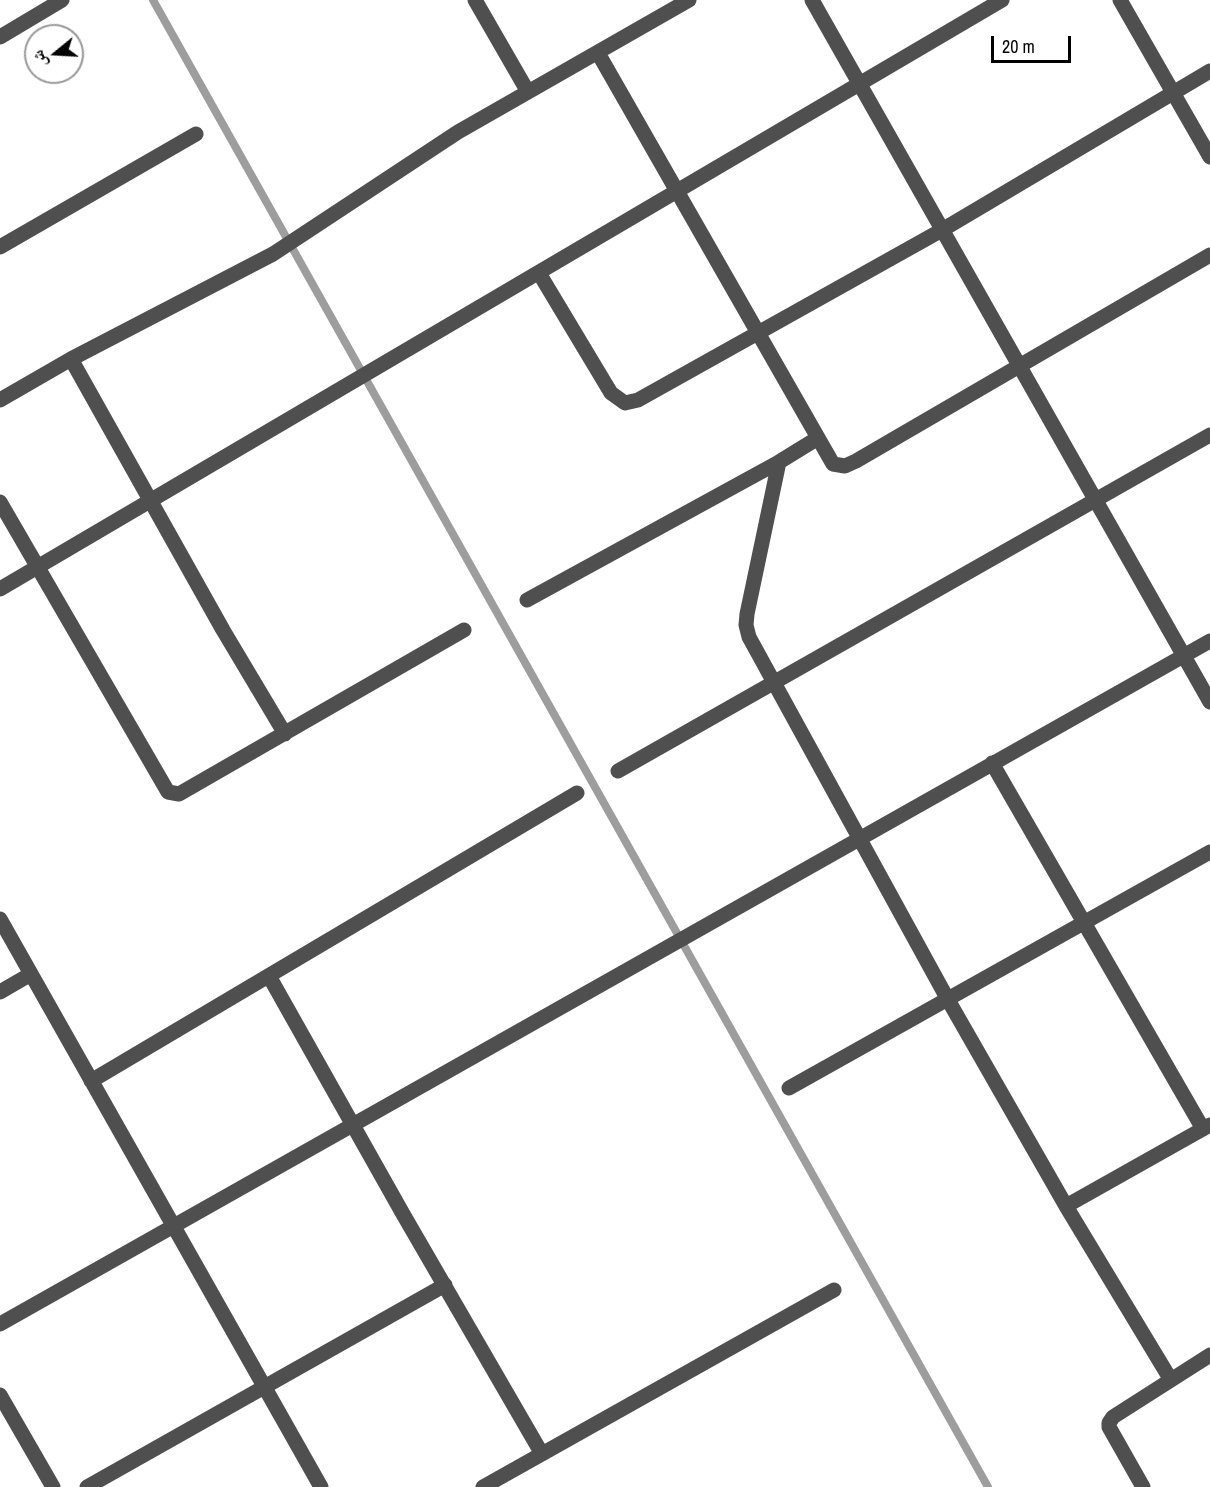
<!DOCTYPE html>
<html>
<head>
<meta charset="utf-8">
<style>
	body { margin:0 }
	#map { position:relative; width:1210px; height:1487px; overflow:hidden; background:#fff; font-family:"Archivo Narrow","Noto Naskh Arabic",sans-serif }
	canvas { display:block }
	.north { position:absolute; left:24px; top:24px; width:60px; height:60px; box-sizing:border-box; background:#fff; border:2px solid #999; border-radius:50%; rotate:252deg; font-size:16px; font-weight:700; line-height:24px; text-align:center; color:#000 }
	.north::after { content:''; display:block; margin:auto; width:21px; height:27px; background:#000; clip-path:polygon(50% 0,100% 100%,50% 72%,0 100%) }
	.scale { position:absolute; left:991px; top:36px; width:80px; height:27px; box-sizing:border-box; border:3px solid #000; border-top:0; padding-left:8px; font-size:18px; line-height:21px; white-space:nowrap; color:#000; -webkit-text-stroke:4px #fff; paint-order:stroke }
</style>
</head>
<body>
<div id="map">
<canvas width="1210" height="1487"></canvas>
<div class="north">ش</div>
<div class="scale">20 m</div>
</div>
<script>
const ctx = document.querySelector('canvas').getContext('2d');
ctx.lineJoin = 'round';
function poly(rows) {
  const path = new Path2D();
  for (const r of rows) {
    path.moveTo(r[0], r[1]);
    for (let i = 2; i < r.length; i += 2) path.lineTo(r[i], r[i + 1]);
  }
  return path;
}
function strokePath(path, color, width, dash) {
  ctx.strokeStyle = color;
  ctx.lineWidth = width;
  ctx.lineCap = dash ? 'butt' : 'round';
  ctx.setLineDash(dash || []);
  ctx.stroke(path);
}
strokePath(poly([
	[153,0,988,1487]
]), '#9d9d9d', 8);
strokePath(poly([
	[475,0,528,92],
	[812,0,1210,702],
	[1120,0,1210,157],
	[0,37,62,0],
	[598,53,833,464,845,466,856,461,1210,255],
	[0,247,196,134],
	[539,273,611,393,625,403,638,400,942,230,1210,71],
	[71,359,223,630,285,734],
	[0,400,71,359,273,254,458,132,689,0],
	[779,462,747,614,746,625,749,637,947,998,1066,1206,1171,1380],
	[0,502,168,792,179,794,464,630],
	[0,589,1002,0],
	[527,600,779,462,818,438],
	[992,763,1203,1129],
	[618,771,1210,435],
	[0,919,321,1487],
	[269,976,403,1214,542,1454],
	[0,992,31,974],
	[91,1081,577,793],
	[789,1088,1210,852],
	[1066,1206,1210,1125],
	[0,1324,1210,641],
	[0,1395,53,1487],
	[87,1487,445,1285],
	[483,1487,834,1290],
	[1143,1487,1109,1427,1109,1423,1113,1417,1210,1355]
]), '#4f4f4f', 15);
</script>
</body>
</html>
